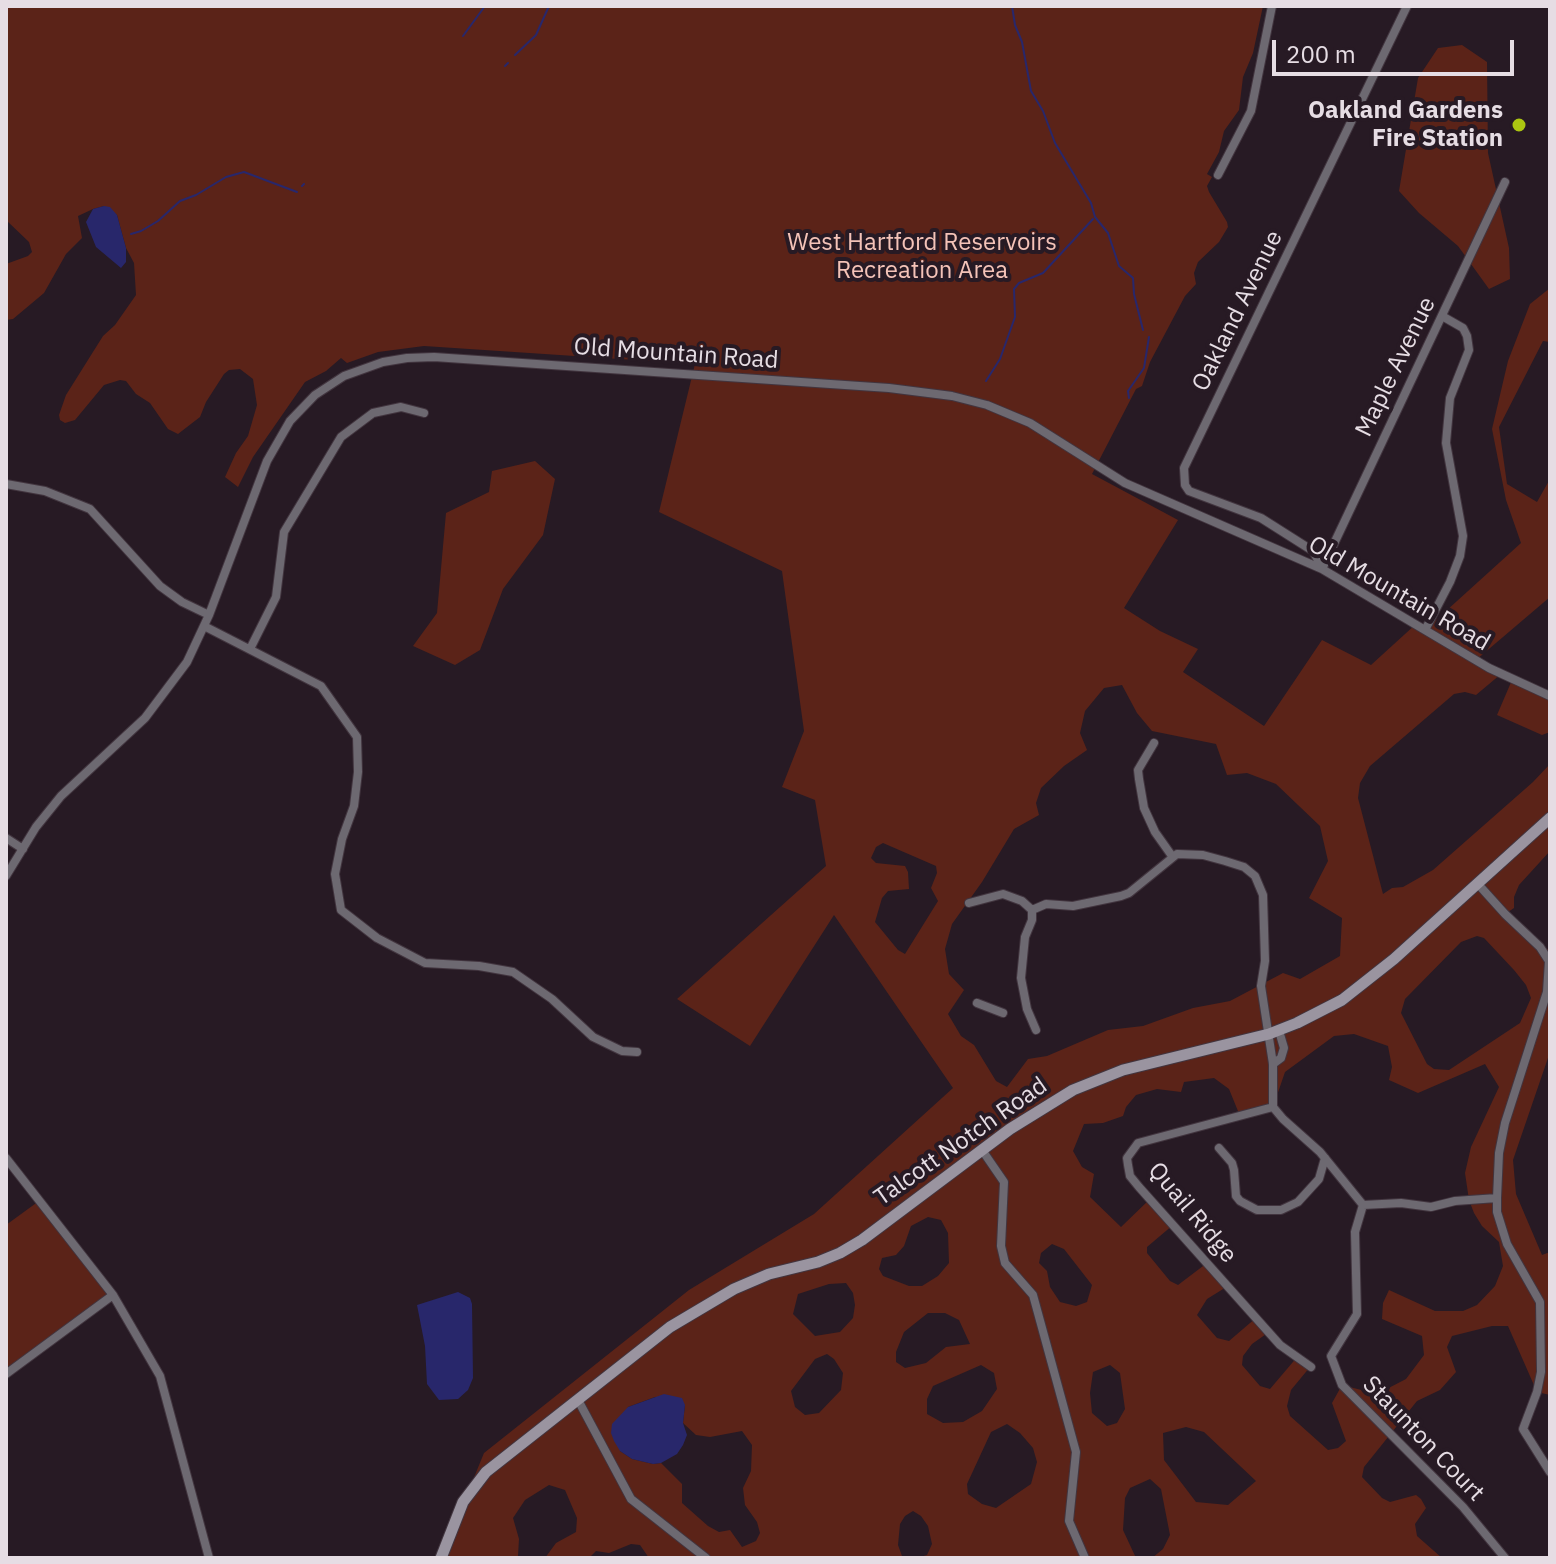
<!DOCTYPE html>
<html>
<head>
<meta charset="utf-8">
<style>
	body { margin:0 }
	#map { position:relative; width:1556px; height:1564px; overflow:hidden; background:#271a24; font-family:"IBM Plex Sans",sans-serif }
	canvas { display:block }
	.frame { position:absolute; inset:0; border:8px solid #e6dde4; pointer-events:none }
	.scale { position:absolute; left:1272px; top:40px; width:242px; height:36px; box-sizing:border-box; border:4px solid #e6dde4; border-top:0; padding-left:10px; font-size:24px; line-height:28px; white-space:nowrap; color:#e6dde4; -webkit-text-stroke:6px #271a24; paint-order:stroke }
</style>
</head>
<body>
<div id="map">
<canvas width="1556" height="1564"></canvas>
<div class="frame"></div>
<div class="scale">200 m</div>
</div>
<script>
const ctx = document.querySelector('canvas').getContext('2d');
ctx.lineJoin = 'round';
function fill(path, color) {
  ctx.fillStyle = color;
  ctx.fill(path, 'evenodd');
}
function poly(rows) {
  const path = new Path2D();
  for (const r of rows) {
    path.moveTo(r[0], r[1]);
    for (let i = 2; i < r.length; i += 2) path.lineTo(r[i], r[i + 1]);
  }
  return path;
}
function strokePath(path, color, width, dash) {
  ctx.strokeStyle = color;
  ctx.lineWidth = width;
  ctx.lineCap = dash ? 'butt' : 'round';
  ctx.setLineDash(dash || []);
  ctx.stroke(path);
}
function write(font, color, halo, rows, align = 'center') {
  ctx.font = font + ' "IBM Plex Sans",sans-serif';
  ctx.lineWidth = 8;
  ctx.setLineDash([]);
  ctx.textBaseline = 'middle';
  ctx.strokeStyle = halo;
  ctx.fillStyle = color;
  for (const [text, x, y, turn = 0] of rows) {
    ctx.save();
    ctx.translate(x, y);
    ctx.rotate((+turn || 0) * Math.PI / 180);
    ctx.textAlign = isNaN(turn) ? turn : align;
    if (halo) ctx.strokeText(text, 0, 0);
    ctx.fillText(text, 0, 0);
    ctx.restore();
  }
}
fill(poly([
	[6,6,1263,6,1253,53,1243,77,1239,110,1224,131,1219,152,1207,174,1212,177,1207,186,1209,192,1227,222,1228,227,1219,242,1198,262,1194,273,1196,284,1185,296,1150,362,1142,386,1136,389,1092,474,1178,520,1124,608,1160,631,1198,649,1183,672,1264,726,1322,640,1371,665,1416,624,1425,630,1521,543,1506,500,1492,429,1508,361,1530,304,1550,288,1550,342,1543,341,1499,427,1507,484,1537,502,1550,479,1550,597,1476,660,1501,674,1476,695,1465,692,1454,694,1370,766,1360,783,1358,798,1383,894,1392,888,1403,887,1433,870,1533,782,1550,764,1550,851,1519,885,1514,897,1514,908,1505,914,1545,952,1550,946,1550,1052,1513,1160,1516,1194,1542,1255,1550,1252,1550,1395,1537,1392,1508,1326,1492,1326,1452,1336,1447,1347,1456,1372,1440,1390,1417,1401,1364,1467,1362,1477,1382,1498,1390,1502,1416,1495,1421,1499,1426,1508,1415,1524,1417,1536,1442,1558,1152,1558,1163,1549,1170,1535,1161,1489,1150,1479,1130,1488,1125,1498,1123,1530,1136,1558,917,1558,927,1555,932,1544,928,1526,921,1516,913,1511,905,1516,900,1524,898,1545,902,1556,912,1558,649,1558,640,1545,631,1544,609,1553,596,1551,589,1558,545,1558,556,1543,576,1532,577,1518,565,1490,549,1485,525,1500,513,1518,519,1539,518,1556,521,1558,441,1558,484,1453,689,1290,814,1214,953,1088,834,915,750,1046,677,999,826,866,815,800,782,787,804,731,782,571,659,512,695,364,424,346,378,352,347,363,341,358,326,371,305,382,253,457,238,487,225,477,236,453,248,436,257,405,253,379,240,369,229,370,224,374,206,402,200,417,178,434,168,429,150,403,136,394,126,381,120,380,104,385,75,420,65,423,60,420,59,415,66,395,103,336,115,325,136,295,134,263,126,248,117,215,104,206,93,209,78,216,82,238,66,254,44,293,13,319,6,320,6,264,28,256,32,252,29,242,6,220],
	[1122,685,1137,713,1152,731,1216,744,1227,775,1247,773,1276,784,1320,826,1328,861,1309,898,1342,918,1340,956,1300,979,1283,973,1230,1001,1193,1008,1143,1026,1108,1030,1047,1056,1028,1059,1007,1087,996,1081,974,1045,961,1036,948,1014,964,990,949,974,945,949,952,924,982,882,1014,829,1039,815,1036,803,1041,788,1064,766,1087,750,1080,733,1085,711,1104,688],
	[883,843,936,866,937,873,931,888,938,901,905,954,898,950,875,922,882,898,888,891,909,889,908,872,905,866,876,863,871,858,876,847],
	[1477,936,1484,938,1514,970,1526,985,1531,998,1520,1023,1449,1070,1434,1069,1427,1064,1401,1013,1405,999,1461,942],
	[1354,1034,1388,1046,1392,1067,1389,1080,1418,1093,1485,1064,1499,1087,1471,1147,1465,1173,1469,1200,1474,1213,1482,1226,1499,1242,1503,1266,1495,1286,1477,1305,1463,1311,1435,1311,1389,1290,1383,1303,1382,1319,1422,1336,1424,1355,1406,1379,1377,1394,1342,1385,1332,1403,1346,1441,1338,1448,1328,1450,1290,1416,1287,1406,1291,1390,1310,1367,1298,1356,1270,1389,1260,1386,1242,1365,1243,1356,1252,1344,1269,1332,1257,1317,1229,1341,1217,1338,1197,1315,1207,1299,1228,1286,1207,1263,1178,1285,1170,1281,1147,1253,1147,1247,1173,1225,1150,1199,1121,1227,1090,1197,1094,1174,1082,1167,1073,1151,1084,1124,1103,1123,1123,1116,1126,1107,1136,1095,1157,1089,1181,1092,1184,1082,1214,1078,1229,1089,1240,1116,1273,1107,1285,1072,1334,1036],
	[928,1217,941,1220,948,1233,949,1263,938,1276,922,1286,909,1286,883,1276,879,1269,882,1258,896,1255,904,1246,911,1226],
	[1052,1244,1064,1249,1092,1285,1087,1302,1076,1306,1060,1302,1050,1287,1047,1271,1039,1263,1041,1253],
	[846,1283,853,1293,855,1305,853,1318,840,1332,815,1336,793,1314,798,1294,829,1284],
	[928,1313,945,1313,959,1320,970,1344,946,1347,926,1363,905,1368,896,1362,896,1352,904,1332],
	[827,1354,834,1359,843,1373,841,1390,819,1413,805,1415,795,1407,791,1391,815,1359],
	[981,1365,994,1373,997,1389,982,1411,963,1422,943,1423,927,1414,927,1399,933,1386],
	[1110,1365,1120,1373,1125,1409,1117,1423,1107,1426,1092,1413,1090,1393,1093,1372],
	[655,1397,685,1405,683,1423,696,1435,710,1437,742,1431,752,1445,751,1471,743,1488,745,1505,757,1522,760,1533,756,1541,742,1547,730,1530,719,1532,708,1526,682,1503,682,1484,661,1463,653,1464,632,1459,620,1451,628,1407],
	[1007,1424,1020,1433,1033,1448,1037,1462,1031,1484,996,1508,982,1504,968,1494,967,1484,991,1432],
	[1186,1427,1204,1432,1256,1481,1228,1505,1196,1502,1164,1460,1163,1433],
	[1462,45,1487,62,1488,153,1509,248,1510,279,1489,289,1458,246,1419,213,1399,191,1418,78,1438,48],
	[535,461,555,479,543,535,503,589,480,650,455,665,413,646,437,613,446,513,489,492,492,471],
	[1512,680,1550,696,1550,732,1542,735,1497,715],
	[39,1201,113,1295,6,1374,6,1225]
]), '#5b2318');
fill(poly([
	[104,206,110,207,117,215,126,248,126,262,121,268,96,247,86,222,93,209],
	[458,1292,470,1298,472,1304,473,1378,468,1390,458,1399,439,1400,427,1384,425,1346,417,1305],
	[664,1394,682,1398,685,1405,683,1423,687,1435,683,1445,677,1454,661,1463,653,1464,632,1459,620,1451,614,1441,611,1433,612,1424,628,1407]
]), '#28276b');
strokePath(poly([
	[1012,6,1015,25,1022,42,1031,91,1043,111,1055,143,1091,203,1095,217,1108,233,1119,266,1133,278,1134,294,1143,330],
	[463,36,485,6],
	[515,55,536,35,549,6],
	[505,66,508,63],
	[302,186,304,184],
	[131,234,141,231,158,221,180,201,196,195,226,177,244,172,297,192],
	[986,381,1000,359,1015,317,1014,289,1019,283,1043,273,1093,219],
	[1129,398,1128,391,1144,368,1149,337]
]), '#28276b', 2);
const street = poly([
	[1218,175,1251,111,1272,6],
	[6,484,45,491,90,509,160,586,182,602,209,615],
	[1322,568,1313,551,1261,518,1189,491,1185,485,1184,468,1407,6],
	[1322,569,1505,182],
	[204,626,321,686,357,737,358,772,354,806,342,839,335,874,341,910,377,938,425,963,479,966,513,972,552,999,593,1037,622,1051,637,1052],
	[1425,630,1450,582,1460,556,1463,536,1446,443,1450,398,1469,350,1467,336,1463,328,1442,316],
	[250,649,276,597,284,532,341,437,373,413,401,407,424,413],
	[1154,743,1138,770,1139,779,1144,808,1155,832,1172,856],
	[6,838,23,849],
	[6,876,36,827,61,796,145,718,187,662,209,615,267,461,290,421,315,395,344,376,383,362,407,358,434,357,889,388,952,396,987,405,1030,423,1125,483,1322,569,1489,668,1550,696],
	[1477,883,1505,914,1540,947,1549,961,1547,992,1505,1123,1499,1153,1497,1198,1497,1212,1507,1244,1540,1302,1541,1372,1537,1392,1523,1429,1550,1472],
	[969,903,1003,894,1022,901,1032,910],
	[1032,910,1046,904,1073,906,1121,896,1129,893,1177,854,1203,855,1225,861,1244,867,1255,876,1263,895,1265,961,1261,986,1273,1064,1273,1107,1283,1119,1320,1152,1363,1205],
	[1032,910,1032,920,1025,937,1021,978,1027,1009,1036,1030],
	[977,1003,1003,1013],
	[1273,1064,1281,1058,1284,1048,1279,1031],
	[1273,1107,1138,1143,1127,1158,1128,1165,1130,1176,1139,1187,1280,1345,1311,1367],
	[1219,1148,1232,1163,1234,1170,1236,1196,1240,1201,1257,1210,1281,1210,1298,1202,1319,1179,1325,1158],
	[982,1150,1004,1182,1001,1246,1005,1263,1033,1295,1076,1452,1069,1521,1085,1558],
	[6,1158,113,1295,160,1376,209,1558],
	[1363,1205,1355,1232,1357,1314,1331,1356,1342,1385,1463,1507,1505,1558],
	[1363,1205,1401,1203,1431,1207,1455,1201,1497,1198],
	[6,1374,113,1295],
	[578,1400,631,1499,706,1558]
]);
const secondary = poly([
	[441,1558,463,1502,486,1472,670,1327,734,1289,769,1274,818,1262,840,1253,862,1240,1010,1129,1073,1090,1123,1070,1269,1034,1297,1023,1342,1000,1394,959,1550,818]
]);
strokePath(street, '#42353f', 10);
strokePath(secondary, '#42353f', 13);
strokePath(street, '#6d6971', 8);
strokePath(secondary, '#9a94a0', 11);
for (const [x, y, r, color] of [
	[1519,125,8,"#acc611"]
]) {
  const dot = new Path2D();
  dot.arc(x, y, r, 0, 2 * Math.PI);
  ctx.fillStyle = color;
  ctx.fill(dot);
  strokePath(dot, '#271a24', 3);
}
write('bold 24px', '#e6dde4', '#271a24', [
	["Oakland Gardens",1503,111],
	["Fire Station",1503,139]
], 'right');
write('24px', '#f4c3b8', '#271a24', [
	["West Hartford Reservoirs",922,243],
	["Recreation Area",922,271]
]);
write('24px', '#e6dde4', '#271a24', [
	["Oakland Avenue",1238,311,-64],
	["Old Mountain Road",676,354,4],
	["Maple Avenue",1396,367,-64],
	["Old Mountain Road",1399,594,30],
	["Talcott Notch Road",961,1142,-35],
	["Quail Ridge",1192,1213,50],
	["Staunton Court",1423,1439,46]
]);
</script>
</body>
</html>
